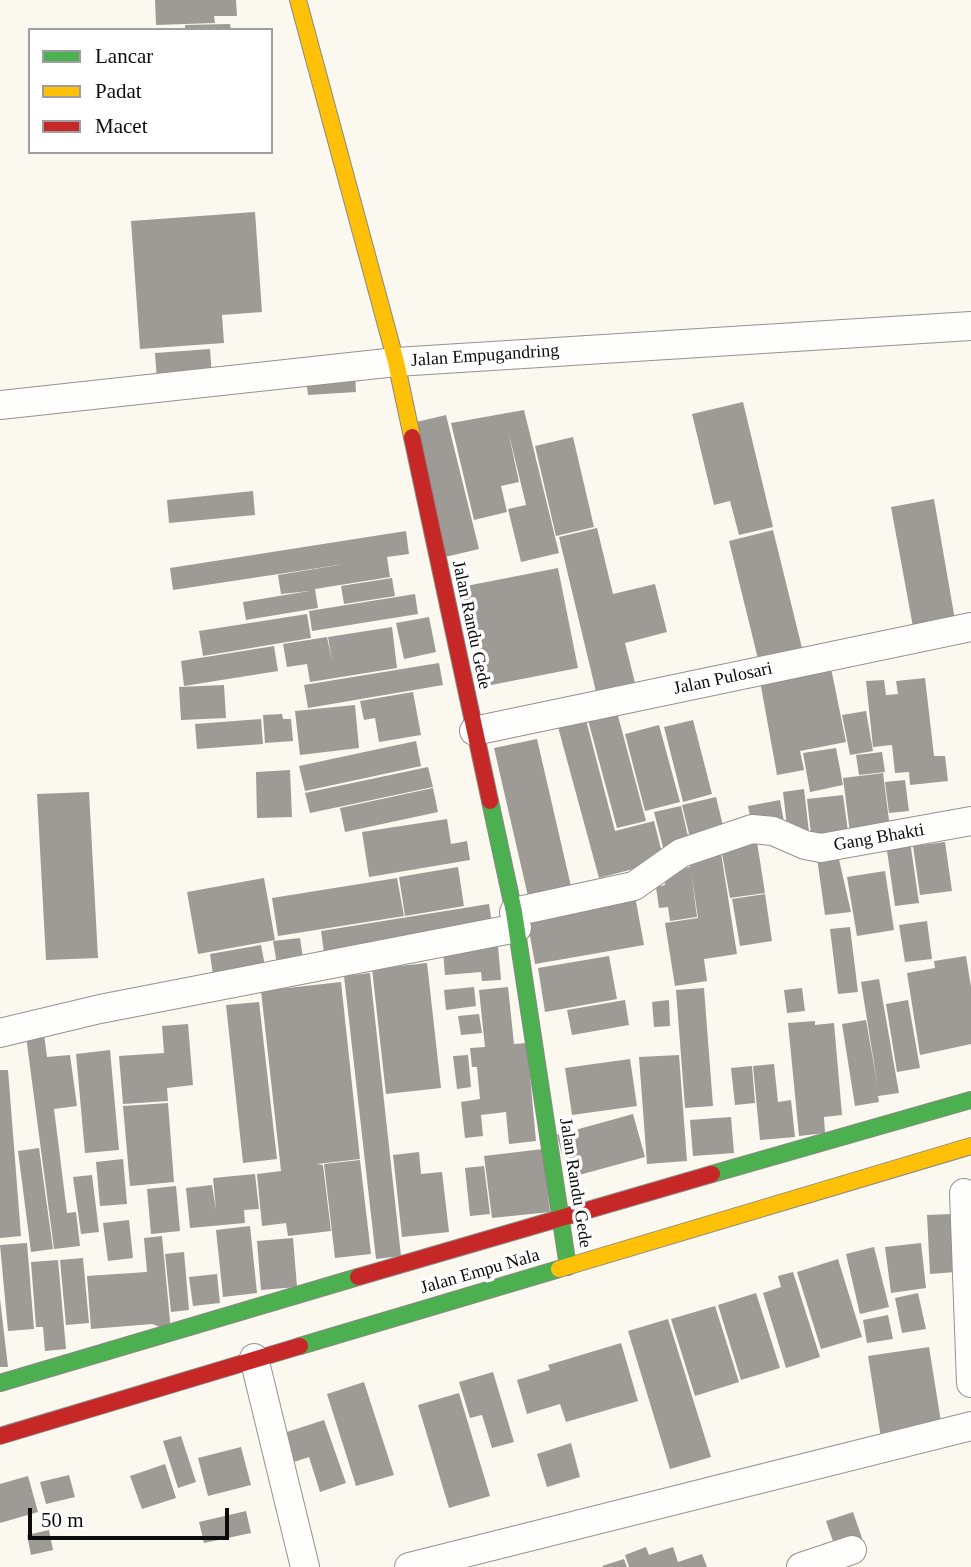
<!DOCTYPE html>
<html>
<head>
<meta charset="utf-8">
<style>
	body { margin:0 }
	#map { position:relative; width:971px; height:1567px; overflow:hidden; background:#fbf8f0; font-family:Georgia,serif }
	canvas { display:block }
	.legend { position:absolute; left:28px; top:28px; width:245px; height:126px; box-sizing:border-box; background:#fff; border:2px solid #9e9e9e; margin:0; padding:9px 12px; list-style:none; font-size:21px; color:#0c0c0c }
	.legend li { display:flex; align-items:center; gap:14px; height:35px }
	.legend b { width:35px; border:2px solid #9e9e9e }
	.scale { position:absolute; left:28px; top:1508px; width:201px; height:32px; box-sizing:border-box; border:4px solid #0c0c0c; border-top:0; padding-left:9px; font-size:21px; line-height:24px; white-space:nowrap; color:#0c0c0c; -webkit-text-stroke:5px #fff; paint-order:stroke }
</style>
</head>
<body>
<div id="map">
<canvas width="971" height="1567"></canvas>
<ul class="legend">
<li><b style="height:9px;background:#4caf50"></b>Lancar</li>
<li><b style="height:9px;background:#ffc107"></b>Padat</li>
<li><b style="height:9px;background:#c62828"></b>Macet</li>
</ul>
<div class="scale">50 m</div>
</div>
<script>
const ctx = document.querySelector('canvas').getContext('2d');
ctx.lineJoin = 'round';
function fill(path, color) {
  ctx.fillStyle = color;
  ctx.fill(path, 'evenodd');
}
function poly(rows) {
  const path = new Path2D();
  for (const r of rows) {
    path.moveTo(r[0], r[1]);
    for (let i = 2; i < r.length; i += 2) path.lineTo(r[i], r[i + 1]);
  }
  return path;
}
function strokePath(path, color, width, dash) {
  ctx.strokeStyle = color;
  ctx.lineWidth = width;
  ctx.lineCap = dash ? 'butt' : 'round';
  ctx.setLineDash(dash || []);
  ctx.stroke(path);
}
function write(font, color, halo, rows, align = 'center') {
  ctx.font = font + ' Georgia,serif';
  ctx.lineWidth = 7;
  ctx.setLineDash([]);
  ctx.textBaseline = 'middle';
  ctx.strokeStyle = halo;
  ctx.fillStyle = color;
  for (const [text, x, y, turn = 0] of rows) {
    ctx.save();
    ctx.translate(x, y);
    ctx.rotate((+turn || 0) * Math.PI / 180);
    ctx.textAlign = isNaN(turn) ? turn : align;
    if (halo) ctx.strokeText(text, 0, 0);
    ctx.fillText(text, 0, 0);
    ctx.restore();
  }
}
fill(poly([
	[155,0,236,0,237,16,214,16,215,23,156,25],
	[230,24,231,30,185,30,185,25],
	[255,212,262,312,222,315,224,343,140,349,131,221],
	[210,349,212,377,157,381,155,353],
	[355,374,356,392,308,395,306,378],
	[743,402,773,527,739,535,730,501,714,505,692,414],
	[524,410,559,553,521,562,508,509,526,505,508,430,519,482,501,486,507,512,474,520,451,423],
	[446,415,479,549,445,557,412,423],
	[573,437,594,527,556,536,535,446],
	[253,491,255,515,169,523,167,500],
	[934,499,955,620,913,627,891,507],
	[597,528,613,594,655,584,667,632,625,643,636,687,597,696,559,537],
	[773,530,802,648,758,659,729,541],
	[406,531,409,554,387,557,390,577,315,589,318,608,246,620,243,602,309,591,281,594,278,575,345,564,173,590,170,568],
	[558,568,578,668,481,687,461,587],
	[392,578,395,596,344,604,341,586],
	[415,594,418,614,312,631,309,611],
	[307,614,311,638,203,656,199,631],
	[429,617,436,652,404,659,396,623],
	[392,627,397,668,310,682,307,664,287,667,283,644,327,637,332,661,328,637],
	[274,646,278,671,184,686,181,661],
	[439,663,443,685,308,708,304,685],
	[831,668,846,742,800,751,804,770,777,775,760,681],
	[925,678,934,756,945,756,948,781,910,785,909,772,895,773,892,745,873,747,866,681,884,680,886,695,898,694,896,681],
	[224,685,226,718,181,720,179,687],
	[413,692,421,735,379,742,375,718,364,720,360,701],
	[355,705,359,748,300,755,295,711],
	[866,711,873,751,850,755,842,715],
	[617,712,646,821,617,828,588,720],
	[282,714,283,719,291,719,293,741,265,743,263,715],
	[261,719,263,744,197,749,195,724],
	[586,720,615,831,654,821,664,861,599,878,558,727],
	[693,720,712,794,683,802,664,727],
	[659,725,680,802,645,811,625,734],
	[537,739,573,895,530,905,494,748],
	[416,741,421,766,305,791,299,766],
	[836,748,843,785,810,792,803,753],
	[882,752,885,772,859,775,856,755],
	[428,767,433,787,310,813,305,793],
	[290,770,292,817,257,818,256,772],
	[883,773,890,828,850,833,843,778],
	[905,780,909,811,889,813,885,782],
	[433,788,438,812,345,832,340,808],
	[804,789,809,832,788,835,783,792],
	[89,792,98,958,46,960,37,794],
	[843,795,849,839,812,843,807,799],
	[716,797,724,830,690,838,682,805],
	[780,800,784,822,752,827,748,806],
	[681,806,690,845,664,851,654,812],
	[447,819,451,844,467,841,470,860,369,877,362,832],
	[910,841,919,903,895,906,886,844],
	[757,842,765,893,730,898,721,848],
	[945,842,952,891,920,895,913,846],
	[721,853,737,954,704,959,707,981,675,986,665,923,698,918,691,872,697,917,670,921,668,907,659,908,656,887,665,885,662,872,690,867,689,859],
	[838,855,851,912,825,915,817,858],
	[458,867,464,906,405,916,399,877],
	[885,871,894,930,857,936,847,877],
	[264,878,275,940,198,954,187,892],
	[397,878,404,916,278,936,272,898],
	[765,894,772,941,740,946,732,899],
	[635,896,644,945,535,964,526,914],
	[489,904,493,929,325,960,321,931],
	[927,921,932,959,905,962,899,925],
	[850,927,858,992,838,994,830,929],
	[300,938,304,966,278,970,273,941],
	[261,945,265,966,213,975,210,954],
	[498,946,501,980,482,981,481,972,445,975,443,951],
	[609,956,617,999,545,1012,538,968],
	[966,956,971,987,971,1044,920,1055,907,973,935,968,934,961],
	[427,963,441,1088,386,1094,372,969],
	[370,973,401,1256,376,1259,344,976],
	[879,979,899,1093,878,1096,879,1102,855,1106,842,1024,866,1020,878,1088,861,982],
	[341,982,360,1159,317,1164,323,1165,331,1231,288,1236,286,1223,262,1226,257,1174,281,1171,261,991],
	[474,987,476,1006,446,1010,444,990],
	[508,987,514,1044,527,1043,536,1141,509,1144,506,1112,481,1115,483,1136,465,1138,461,1102,480,1099,477,1067,472,1067,470,1048,485,1047,479,990],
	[704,988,713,1106,685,1108,676,990],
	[802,988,805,1011,787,1013,784,990],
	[625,1000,629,1025,572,1035,567,1010],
	[669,1000,670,1026,654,1027,652,1002],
	[908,1000,920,1068,897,1072,886,1004],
	[259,1002,277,1159,243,1163,226,1005],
	[479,1014,482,1033,461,1035,458,1016],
	[815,1021,815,1025,834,1023,842,1115,824,1117,825,1133,799,1136,788,1023],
	[188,1024,193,1085,167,1088,168,1101,123,1104,119,1056,164,1053,162,1026],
	[44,1034,47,1057,70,1055,77,1106,54,1109,67,1213,76,1212,80,1246,54,1249,26,1036],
	[110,1050,119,1150,85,1153,76,1054],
	[468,1055,471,1087,457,1089,453,1056],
	[679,1055,687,1161,647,1164,639,1057],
	[630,1059,637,1106,572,1115,565,1068],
	[774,1064,778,1102,791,1100,795,1137,760,1140,753,1066],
	[752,1066,755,1103,735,1105,731,1068],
	[0,1070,8,1070,21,1236,0,1238],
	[168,1103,174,1182,130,1186,123,1106],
	[633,1114,645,1157,568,1178,557,1135],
	[731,1117,734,1153,693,1156,690,1120],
	[39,1148,53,1249,31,1252,18,1151],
	[543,1149,550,1212,492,1218,484,1156],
	[419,1152,421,1174,442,1172,449,1232,402,1237,393,1155],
	[123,1159,127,1204,100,1206,96,1162],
	[360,1160,371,1254,335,1258,324,1164],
	[484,1166,490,1214,470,1216,465,1168],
	[255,1174,259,1209,244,1210,245,1223,190,1228,186,1188,212,1185,216,1210,213,1178],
	[92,1175,99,1232,81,1234,73,1177],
	[176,1186,180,1231,151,1234,147,1189],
	[952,1214,955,1272,930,1274,927,1215],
	[129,1220,133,1258,108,1261,103,1223],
	[250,1226,257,1293,223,1297,216,1230],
	[162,1236,171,1331,152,1324,91,1329,87,1276,147,1272,144,1238],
	[293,1238,297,1287,261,1290,257,1241],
	[27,1243,34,1329,8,1331,0,1245],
	[921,1243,926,1288,891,1293,885,1247],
	[874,1247,889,1307,860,1314,846,1254],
	[184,1252,189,1310,171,1312,165,1254],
	[83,1258,89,1323,66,1325,60,1260],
	[838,1259,862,1337,821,1349,797,1272],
	[58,1260,66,1349,45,1351,43,1327,36,1327,31,1262],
	[793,1272,820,1357,786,1368,763,1293,781,1287,778,1276],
	[217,1274,220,1303,193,1306,189,1277],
	[756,1293,780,1368,741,1380,718,1305],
	[918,1293,926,1329,902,1333,895,1298],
	[0,1299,8,1367,0,1367],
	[715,1306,739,1382,695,1396,671,1319],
	[888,1315,893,1339,867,1343,863,1320],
	[668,1319,711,1457,670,1469,628,1331],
	[621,1343,638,1401,566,1422,560,1404,527,1414,517,1380,550,1370,548,1365],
	[929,1347,942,1428,881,1438,868,1356],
	[493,1372,514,1442,492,1448,482,1415,470,1418,459,1382],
	[364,1382,394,1475,356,1486,327,1394],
	[459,1393,490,1496,449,1508,418,1405],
	[324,1420,346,1483,320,1492,309,1457,294,1462,284,1433],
	[181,1436,196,1482,178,1488,163,1441],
	[571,1443,580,1477,547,1487,537,1454],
	[241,1447,251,1485,208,1496,198,1458],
	[165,1464,176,1498,142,1509,130,1476],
	[69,1475,75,1497,46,1504,40,1482],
	[28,1476,38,1512,0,1523,0,1484],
	[246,1511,251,1533,204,1543,199,1522],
	[853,1512,862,1538,835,1547,826,1521],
	[49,1530,53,1550,31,1555,27,1535],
	[646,1547,649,1555,673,1547,678,1562,702,1554,707,1567,629,1567,625,1555],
	[624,1559,627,1567,603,1567,602,1566]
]), '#9e9a96');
const street = poly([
	[0,405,396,362,971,326],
	[474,731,971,627],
	[514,912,634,886,681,853,752,829,773,831,805,845,821,848,971,821],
	[0,1033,100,1009,517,928],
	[964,1193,971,1383],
	[254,1358,305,1567],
	[409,1567,971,1426],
	[801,1567,852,1550]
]);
const fast = poly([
	[490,801,514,912,568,1267],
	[712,1174,971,1100],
	[300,1346,559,1269],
	[0,1383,358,1277]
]);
const slow = poly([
	[298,0,396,362,412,437],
	[559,1269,971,1146]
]);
const jam = poly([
	[412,437,490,801],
	[358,1277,712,1174],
	[0,1436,300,1346]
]);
strokePath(street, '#94928f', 30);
strokePath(fast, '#8a8985', 18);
strokePath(slow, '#8a8985', 18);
strokePath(jam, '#8a8985', 18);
strokePath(street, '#fefefd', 28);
strokePath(fast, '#4caf50', 16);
strokePath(slow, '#ffc107', 16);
strokePath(jam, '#c62828', 16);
write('18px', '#0c0c0c', '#fff', [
	["Jalan Empugandring",485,356,-4],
	["Jalan Randu Gede",471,625,78],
	["Jalan Pulosari",723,679,-12],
	["Gang Bhakti",879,838,-10],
	["Jalan Randu Gede",575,1183,81],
	["Jalan Empu Nala",480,1272,-16]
]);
</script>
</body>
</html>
